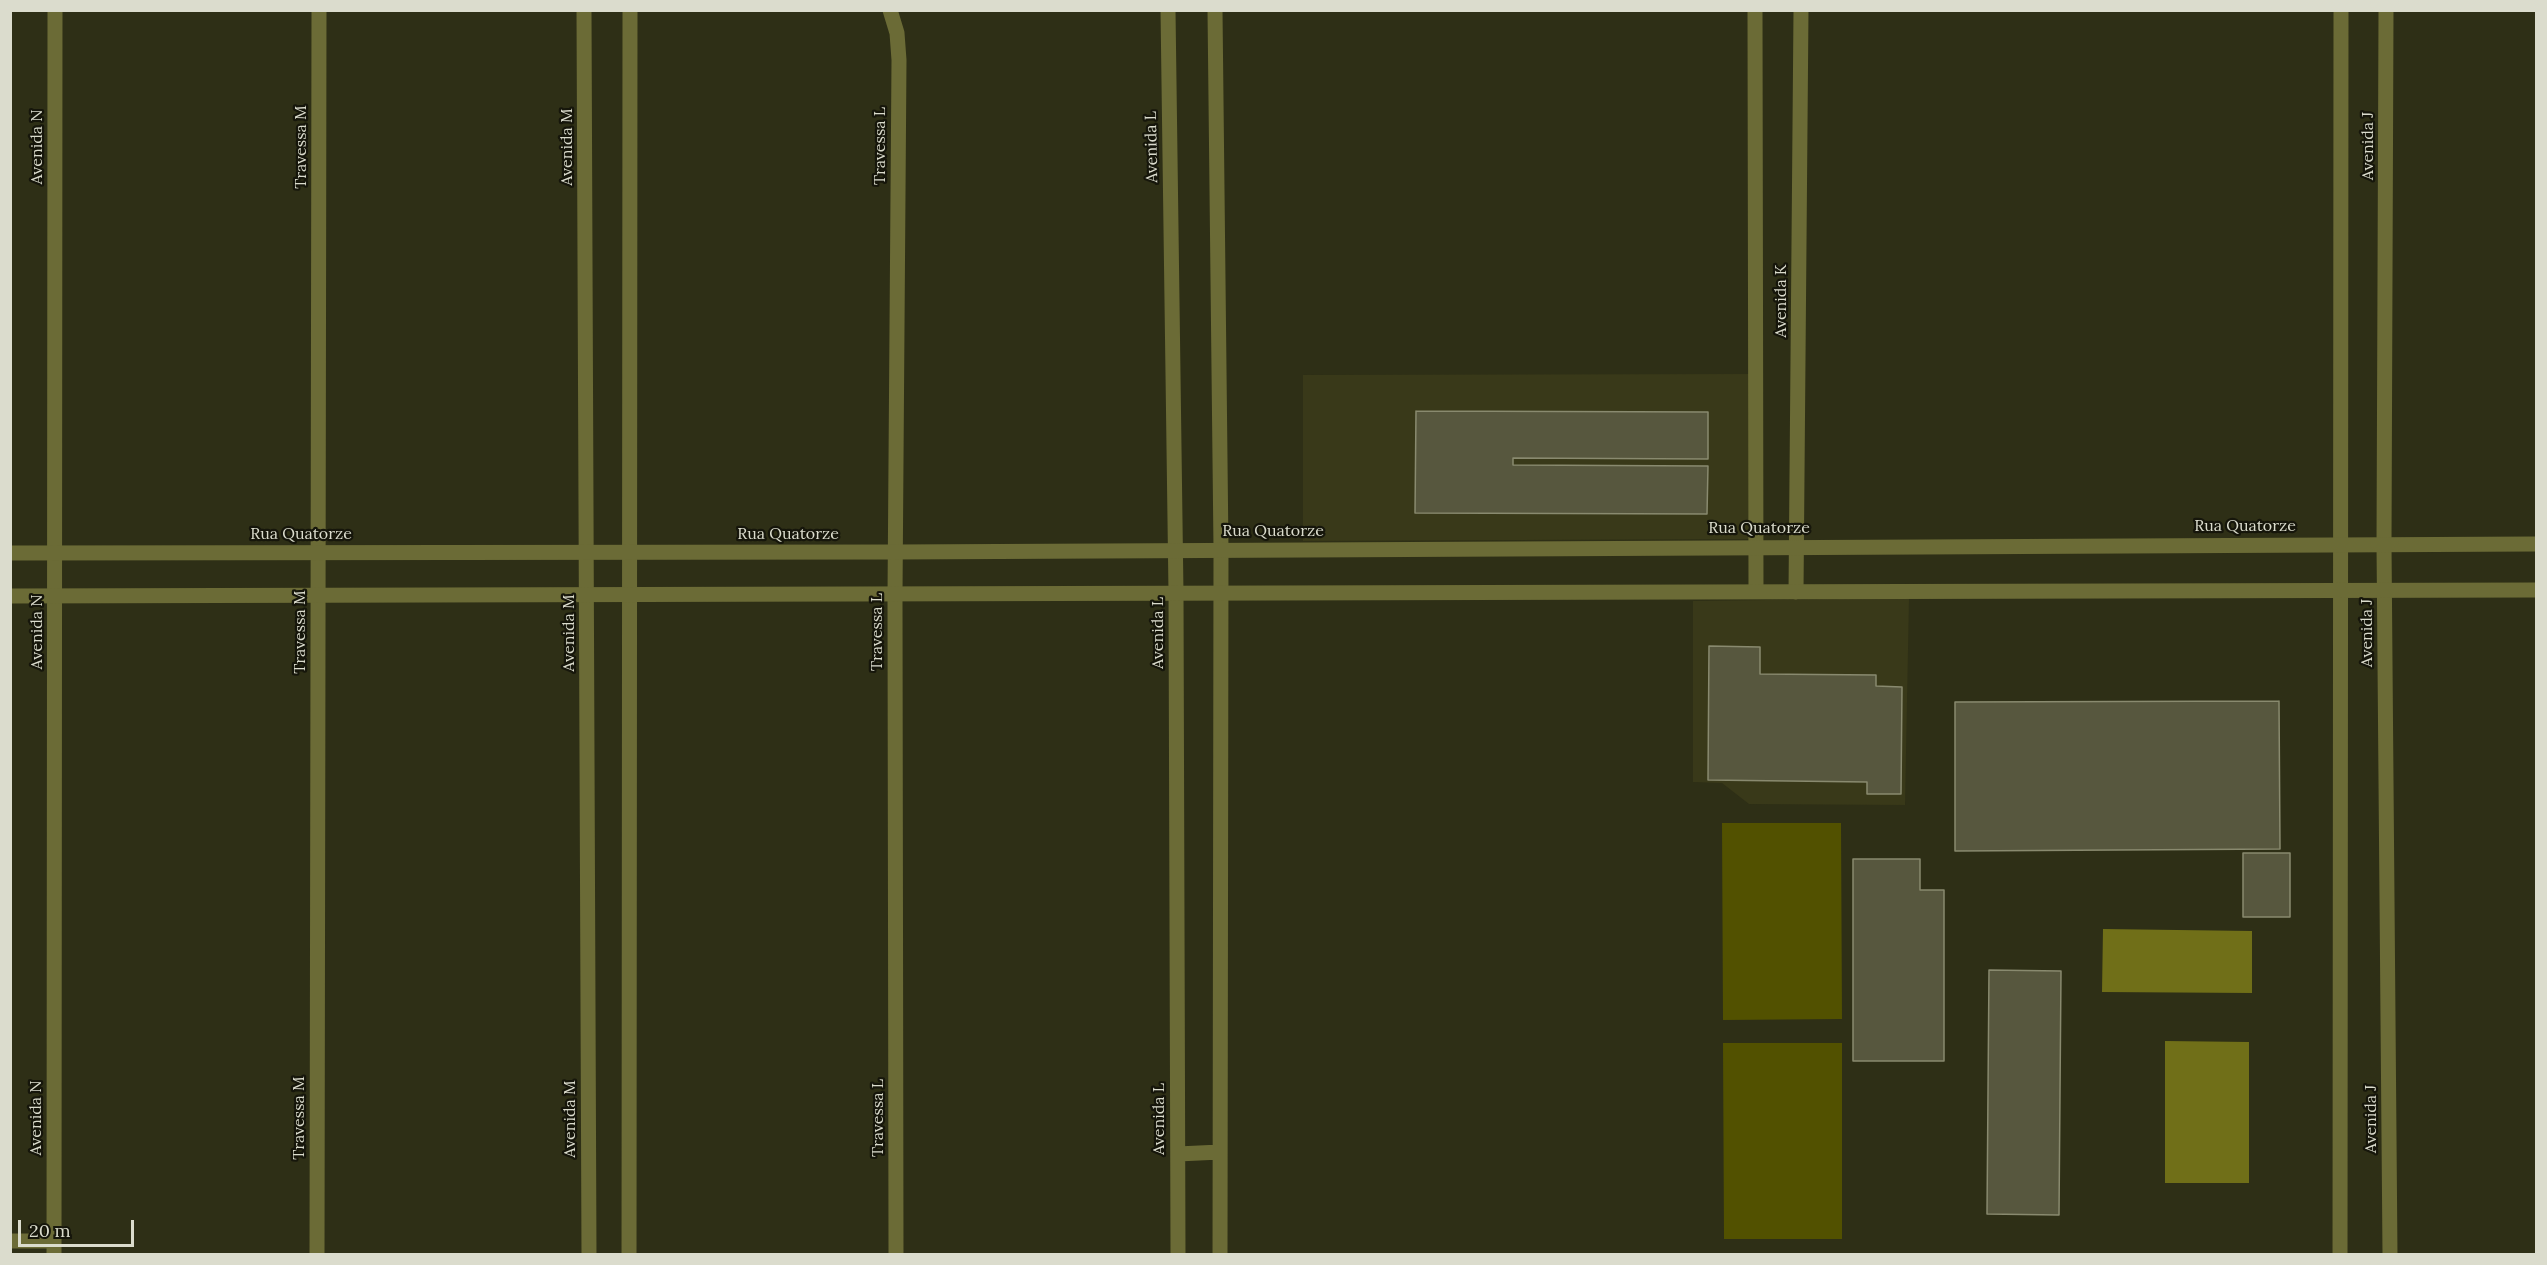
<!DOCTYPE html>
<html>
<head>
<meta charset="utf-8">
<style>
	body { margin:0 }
	#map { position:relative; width:2547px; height:1265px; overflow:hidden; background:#2e2f16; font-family:Lora,serif }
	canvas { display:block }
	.frame { position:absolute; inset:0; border:12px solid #dbdccd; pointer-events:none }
	.scale { position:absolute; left:18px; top:1220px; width:116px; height:27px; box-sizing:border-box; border:3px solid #dbdccd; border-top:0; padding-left:8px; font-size:18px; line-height:21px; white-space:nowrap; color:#dbdccd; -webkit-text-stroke:4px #16160b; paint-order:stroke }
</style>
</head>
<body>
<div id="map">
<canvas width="2547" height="1265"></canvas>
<div class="frame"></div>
<div class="scale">20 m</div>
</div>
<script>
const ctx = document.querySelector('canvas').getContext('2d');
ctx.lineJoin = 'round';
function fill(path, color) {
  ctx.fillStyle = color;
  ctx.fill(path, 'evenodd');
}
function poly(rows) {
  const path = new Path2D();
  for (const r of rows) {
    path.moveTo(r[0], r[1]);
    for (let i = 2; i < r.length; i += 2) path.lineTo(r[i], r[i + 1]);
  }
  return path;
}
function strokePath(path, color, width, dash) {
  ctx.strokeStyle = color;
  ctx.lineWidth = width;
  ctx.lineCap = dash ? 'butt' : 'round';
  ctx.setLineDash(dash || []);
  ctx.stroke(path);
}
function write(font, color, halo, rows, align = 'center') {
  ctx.font = font + ' Lora,serif';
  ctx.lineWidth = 4.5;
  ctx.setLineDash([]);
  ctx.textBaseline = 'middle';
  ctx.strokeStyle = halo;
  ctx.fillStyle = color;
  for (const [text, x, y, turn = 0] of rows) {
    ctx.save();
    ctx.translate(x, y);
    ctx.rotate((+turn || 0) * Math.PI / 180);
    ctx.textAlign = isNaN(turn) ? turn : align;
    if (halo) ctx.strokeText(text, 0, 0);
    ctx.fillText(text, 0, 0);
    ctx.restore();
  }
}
fill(poly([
	[1749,374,1749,539,1303,541,1303,375],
	[1909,598,1905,805,1749,804,1722,783,1693,782,1693,601]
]), '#393919');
fill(poly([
	[1722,823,1841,823,1842,1019,1723,1020],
	[1723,1043,1842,1043,1842,1239,1724,1239]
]), '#525100');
fill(poly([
	[2103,929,2252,931,2252,993,2102,992],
	[2165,1041,2249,1042,2249,1183,2165,1183]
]), '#706f18');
const building = poly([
	[1416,411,1708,412,1708,459,1513,458,1513,465,1708,466,1707,514,1415,513,1416,411],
	[1709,646,1760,647,1760,674,1876,675,1876,686,1902,687,1901,794,1867,794,1867,782,1708,780,1709,646],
	[2279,701,2280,849,1955,851,1955,702,2279,701],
	[2243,853,2290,853,2290,917,2243,917,2243,853],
	[1853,859,1920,859,1920,890,1944,890,1944,1061,1853,1061,1853,859],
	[1989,970,2061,971,2059,1215,1987,1214,1989,970]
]);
fill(building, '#57573e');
strokePath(building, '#898a6f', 1.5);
strokePath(poly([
	[584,10,589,1254],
	[890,10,897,33,899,60,895,594,896,1254],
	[1168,10,1176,593,1178,1254],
	[1215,10,1221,549,1220,1254],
	[1755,10,1756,591],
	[2386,10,2384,544,2390,1254],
	[1796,592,1801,10],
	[1178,1154,1220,1152],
	[10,1241,53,1241],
	[54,1254,55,10],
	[317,1254,319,10],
	[629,1254,630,10],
	[2340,1254,2341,10]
]), '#6b6b36', 15);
strokePath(poly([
	[10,553,896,552,2536,544],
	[10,596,2536,590]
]), '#6b6b36', 15);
write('16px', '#dbdccd', '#16160b', [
	["Travessa L",880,146,-90],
	["Avenida J",2368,146,-90],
	["Avenida N",37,147,-90],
	["Travessa M",301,147,-90],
	["Avenida M",567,147,-90],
	["Avenida L",1152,147,-91],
	["Avenida K",1781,301,-90],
	["Rua Quatorze",2245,526],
	["Rua Quatorze",1759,528],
	["Rua Quatorze",1273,531],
	["Rua Quatorze",301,534],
	["Rua Quatorze",788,534],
	["Avenida N",37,632,-90],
	["Travessa M",300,632,-90],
	["Travessa L",877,632,-90],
	["Avenida M",569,633,-90],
	["Avenida L",1158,633,-90],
	["Avenida J",2367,633,-90],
	["Avenida N",36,1118,-90],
	["Travessa M",299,1118,-90],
	["Travessa L",878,1118,-90],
	["Avenida M",570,1119,-90],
	["Avenida L",1159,1119,-90],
	["Avenida J",2371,1119,-90]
]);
</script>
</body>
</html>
